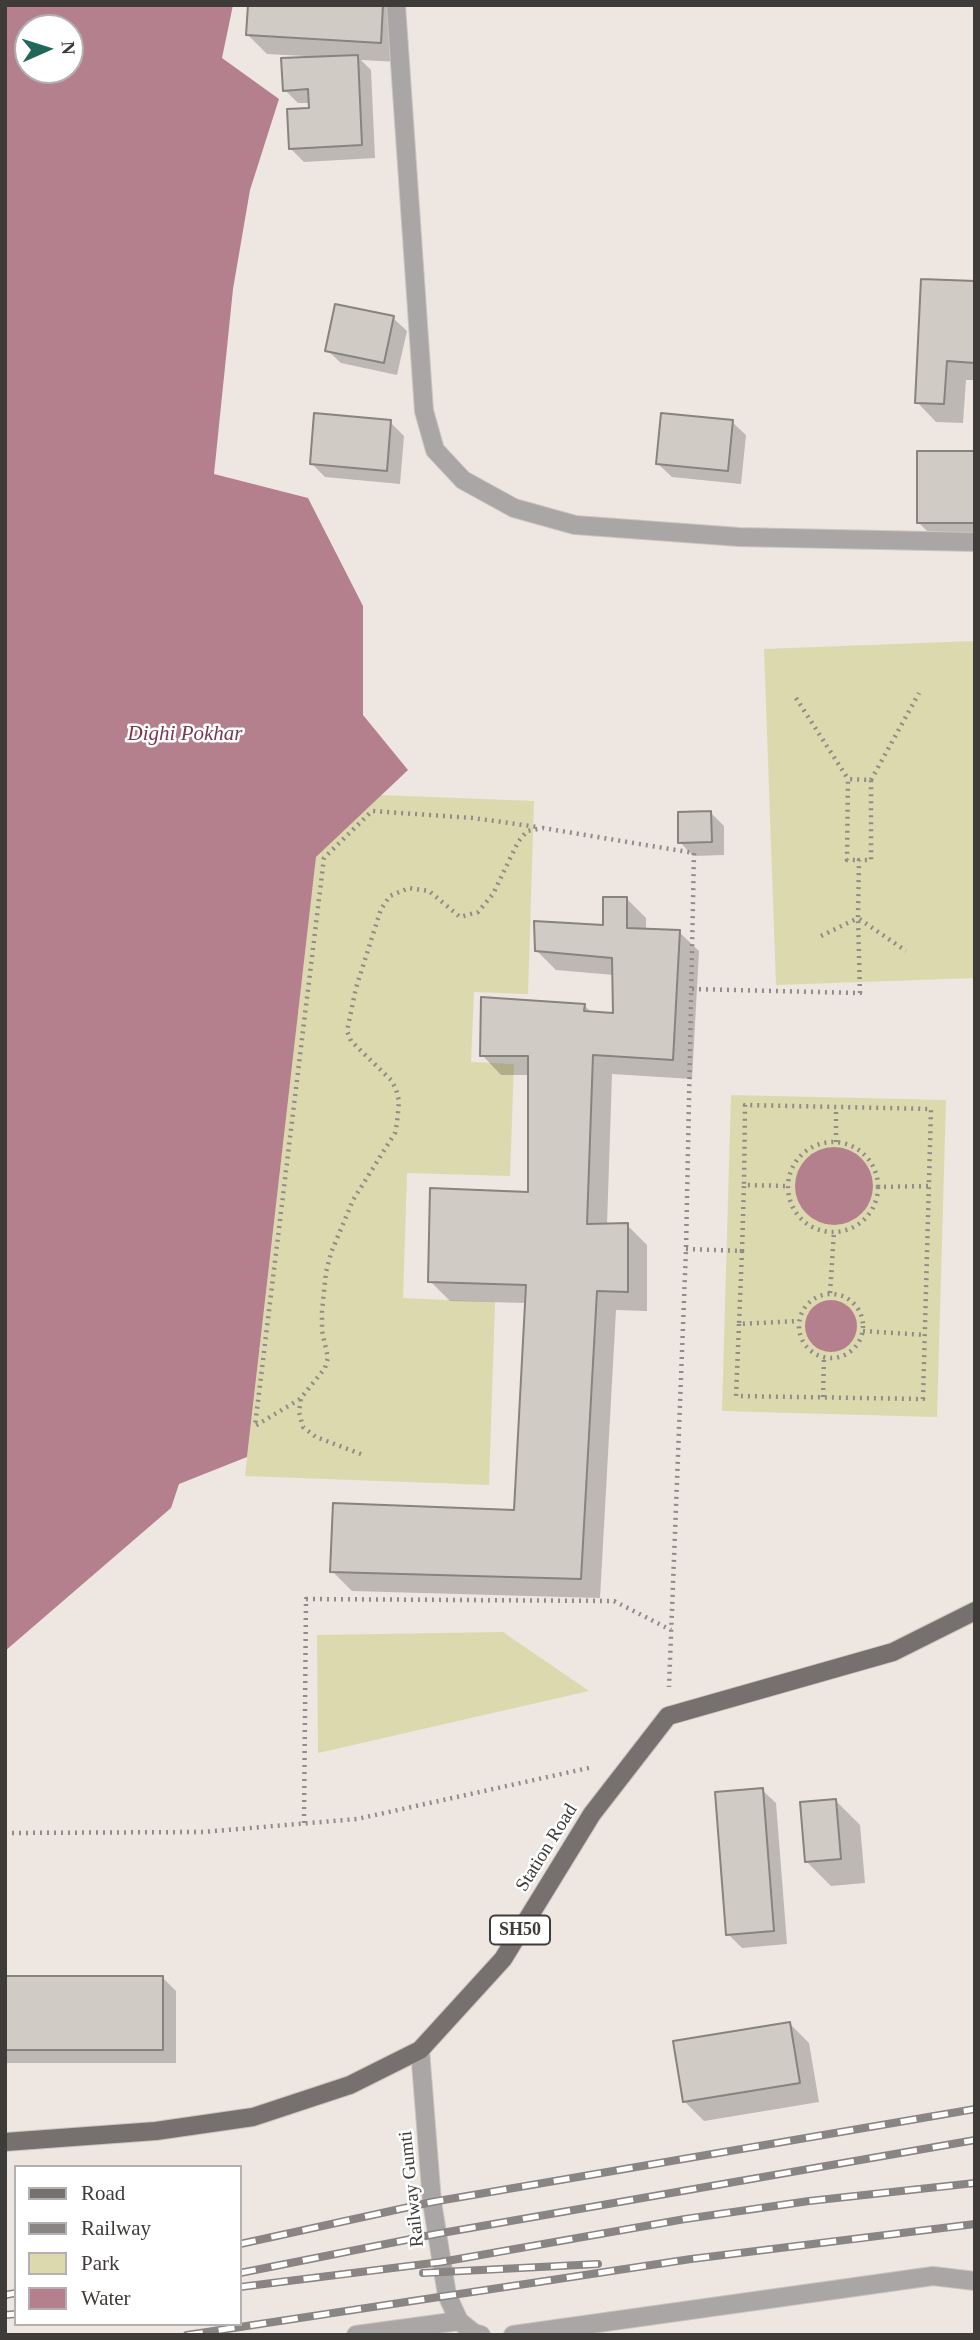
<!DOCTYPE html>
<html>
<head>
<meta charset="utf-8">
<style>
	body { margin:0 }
	#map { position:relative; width:980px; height:2340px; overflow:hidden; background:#ede6e1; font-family:"Times New Roman",serif }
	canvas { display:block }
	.frame { position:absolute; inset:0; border:7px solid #3e3b39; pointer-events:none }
	.legend { position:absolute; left:14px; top:2165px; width:228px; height:161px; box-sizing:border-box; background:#fff; border:2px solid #b2b1b0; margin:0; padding:9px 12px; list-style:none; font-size:21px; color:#3e3b39 }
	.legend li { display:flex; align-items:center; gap:14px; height:35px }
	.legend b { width:35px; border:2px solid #b2b1b0 }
	.north { position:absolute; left:14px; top:14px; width:70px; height:70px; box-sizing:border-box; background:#fff; border:2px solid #b2b1b0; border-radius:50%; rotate:87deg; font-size:19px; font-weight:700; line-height:28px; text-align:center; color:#3e3b39 }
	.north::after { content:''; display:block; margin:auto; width:24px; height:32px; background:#21675a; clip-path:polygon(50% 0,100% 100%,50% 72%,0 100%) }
</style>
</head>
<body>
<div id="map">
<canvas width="980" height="2340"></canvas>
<div class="frame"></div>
<ul class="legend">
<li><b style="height:9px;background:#76706f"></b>Road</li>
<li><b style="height:9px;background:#8a8582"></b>Railway</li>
<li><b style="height:19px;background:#ddd9ae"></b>Park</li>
<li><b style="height:19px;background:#b5808e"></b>Water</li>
</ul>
<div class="north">N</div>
</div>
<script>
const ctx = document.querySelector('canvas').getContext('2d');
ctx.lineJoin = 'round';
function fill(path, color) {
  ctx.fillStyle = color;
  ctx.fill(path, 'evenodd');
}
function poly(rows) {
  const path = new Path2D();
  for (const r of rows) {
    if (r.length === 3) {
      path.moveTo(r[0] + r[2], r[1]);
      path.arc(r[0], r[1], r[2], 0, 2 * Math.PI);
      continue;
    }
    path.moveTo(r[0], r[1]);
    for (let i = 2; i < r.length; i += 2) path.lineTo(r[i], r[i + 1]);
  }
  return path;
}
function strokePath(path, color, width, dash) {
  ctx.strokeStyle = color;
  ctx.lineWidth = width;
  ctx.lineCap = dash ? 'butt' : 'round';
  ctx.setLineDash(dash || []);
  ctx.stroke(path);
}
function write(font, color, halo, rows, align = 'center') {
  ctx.font = font + ' "Times New Roman",serif';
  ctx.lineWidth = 5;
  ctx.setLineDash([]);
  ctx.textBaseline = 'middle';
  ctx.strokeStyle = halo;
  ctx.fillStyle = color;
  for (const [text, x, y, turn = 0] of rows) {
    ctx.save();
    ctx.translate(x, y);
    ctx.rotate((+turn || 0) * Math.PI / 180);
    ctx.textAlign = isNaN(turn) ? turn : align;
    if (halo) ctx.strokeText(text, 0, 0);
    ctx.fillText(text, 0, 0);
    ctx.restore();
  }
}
fill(poly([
	[974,641,975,978,776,985,764,649],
	[381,795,534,801,528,994,474,992,471,1062,514,1064,510,1176,407,1173,403,1298,495,1302,489,1485,245,1476,316,856],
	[731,1095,946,1100,937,1417,722,1411],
	[503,1632,589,1691,318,1753,317,1635]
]), '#ddd9ae');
fill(poly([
	[5,5,233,5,222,58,279,99,250,190,233,289,214,474,308,498,363,606,363,715,408,770,316,857,247,1457,179,1484,171,1508,5,1651],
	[28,28,70,28,70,70,28,70],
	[834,1186,39],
	[831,1326,26]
]), '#b5808e');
fill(poly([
	[249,5,403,5,399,62,361,60,371,70,375,158,304,162,290,148,311,110,310,103,298,103,285,90,305,56,267,54,248,35],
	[975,283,975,380,966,380,963,423,936,422,917,402],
	[393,318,407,331,397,375,341,363,327,350],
	[390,422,404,436,400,484,325,477,311,463],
	[732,422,746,435,741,484,672,477,658,464],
	[975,452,975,541,938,542,918,522],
	[711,813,724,826,724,855,693,856,680,842],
	[627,899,646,918,646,931,679,932,699,951,692,1079,612,1074,607,1225,627,1225,647,1245,647,1311,616,1310,600,1598,352,1591,332,1571,516,1512,527,1303,450,1301,430,1281,529,1194,530,1075,501,1075,482,1055,584,1005,592,1013,615,1015,614,975,556,970,537,951,604,927],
	[762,1790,776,1803,787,1944,742,1948,728,1934],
	[836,1801,860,1825,865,1883,831,1886,807,1862],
	[5,1977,162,1977,176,1991,176,2063,5,2063],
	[790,2024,809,2043,819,2102,704,2121,684,2101]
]), '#0003');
const building = poly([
	[248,5,383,5,381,43,246,35,248,5],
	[358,55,362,145,289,149,287,109,309,108,308,89,283,91,281,58,358,55],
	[921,279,975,281,975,363,947,361,944,404,915,403,921,279],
	[335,304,394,316,384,363,325,351,335,304],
	[314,413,391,420,387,471,310,464,314,413],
	[661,413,733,420,728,471,656,464,661,413],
	[917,451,975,451,975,523,917,523,917,451],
	[711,811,712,842,678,843,678,812,711,811],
	[603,897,627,897,627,928,680,930,673,1060,593,1055,587,1224,628,1223,628,1292,597,1291,581,1579,330,1572,333,1503,514,1510,526,1285,428,1282,430,1188,528,1192,528,1056,480,1056,481,997,585,1004,584,1011,613,1013,612,958,535,951,534,921,603,925,603,897],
	[763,1788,774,1931,726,1935,715,1792,763,1788],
	[836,1799,841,1859,805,1862,800,1802,836,1799],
	[5,1976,163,1976,163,2050,5,2050,5,1976],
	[790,2022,800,2083,683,2102,673,2041,790,2022]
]);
fill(building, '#d0ccc5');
strokePath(building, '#87837d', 2);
const street = poly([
	[396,5,424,411,435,450,463,480,514,508,575,525,739,537,975,542],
	[420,2050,432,2202,447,2295,459,2321,474,2333,481,2335],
	[356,2335,459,2321],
	[513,2335,933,2276,975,2281]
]);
const primary = poly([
	[5,2142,156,2131,253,2117,350,2085,420,2050,503,1959,592,1814,668,1716,893,1652,975,1611]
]);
strokePath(street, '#cac4bf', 20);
strokePath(primary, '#cac4bf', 20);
strokePath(poly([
	[796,698,848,779],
	[871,780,919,693],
	[821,936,858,918,859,860,871,860,871,780,848,779,847,860,859,860],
	[692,989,860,993,858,918,906,951],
	[836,1142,836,1107],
	[833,1187,45],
	[877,1187,929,1186],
	[686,1249,742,1251,744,1185,788,1186],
	[742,1251,739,1324,799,1321],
	[830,1293,834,1232],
	[831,1326,32],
	[739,1324,736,1396,923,1399,931,1109,745,1105,744,1185],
	[863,1331,925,1335],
	[823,1397,824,1357],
	[300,1399,255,1426,324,858,372,811,473,818,538,827],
	[361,1454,316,1437,303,1427,299,1412,301,1398,325,1368,328,1358,322,1331,322,1311,326,1272,331,1253,353,1200,395,1133,397,1123,399,1101,396,1089,391,1080,351,1041,347,1031,356,988,381,909,390,896,409,888,429,891,460,917,478,912,493,894,518,842,527,831,543,828,694,853,686,1249,669,1687],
	[304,1823,306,1599,614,1601,671,1630],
	[5,1833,203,1832,357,1819,593,1767]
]), '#918c88', 4.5, [2, 5]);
strokePath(street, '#aaa6a5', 18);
strokePath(primary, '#76706f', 18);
const rail = poly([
	[240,2244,432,2202,975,2109],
	[240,2273,436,2234,975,2140],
	[423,2273,598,2264],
	[240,2287,441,2262,685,2219,809,2201,975,2183],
	[5,2295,16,2293],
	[5,2315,16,2314],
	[187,2335,691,2259,975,2224]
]);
strokePath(rail, '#8a8582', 8);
strokePath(rail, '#fff', 5, [16]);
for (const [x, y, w] of [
	[520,1930,60]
]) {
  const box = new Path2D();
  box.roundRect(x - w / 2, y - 14.5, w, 29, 5);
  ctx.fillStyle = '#fff';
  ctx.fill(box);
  strokePath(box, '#3e3b39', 2);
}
write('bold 18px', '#3e3b39', null, [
	["SH50",520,1930]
]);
write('19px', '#3e3b39', '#fff', [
	["Station Road",547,1848,-58],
	["Railway Gumti",412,2189,-96]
]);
write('italic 21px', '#7b374c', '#fff', [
	["Dighi Pokhar",185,734]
]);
</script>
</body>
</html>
